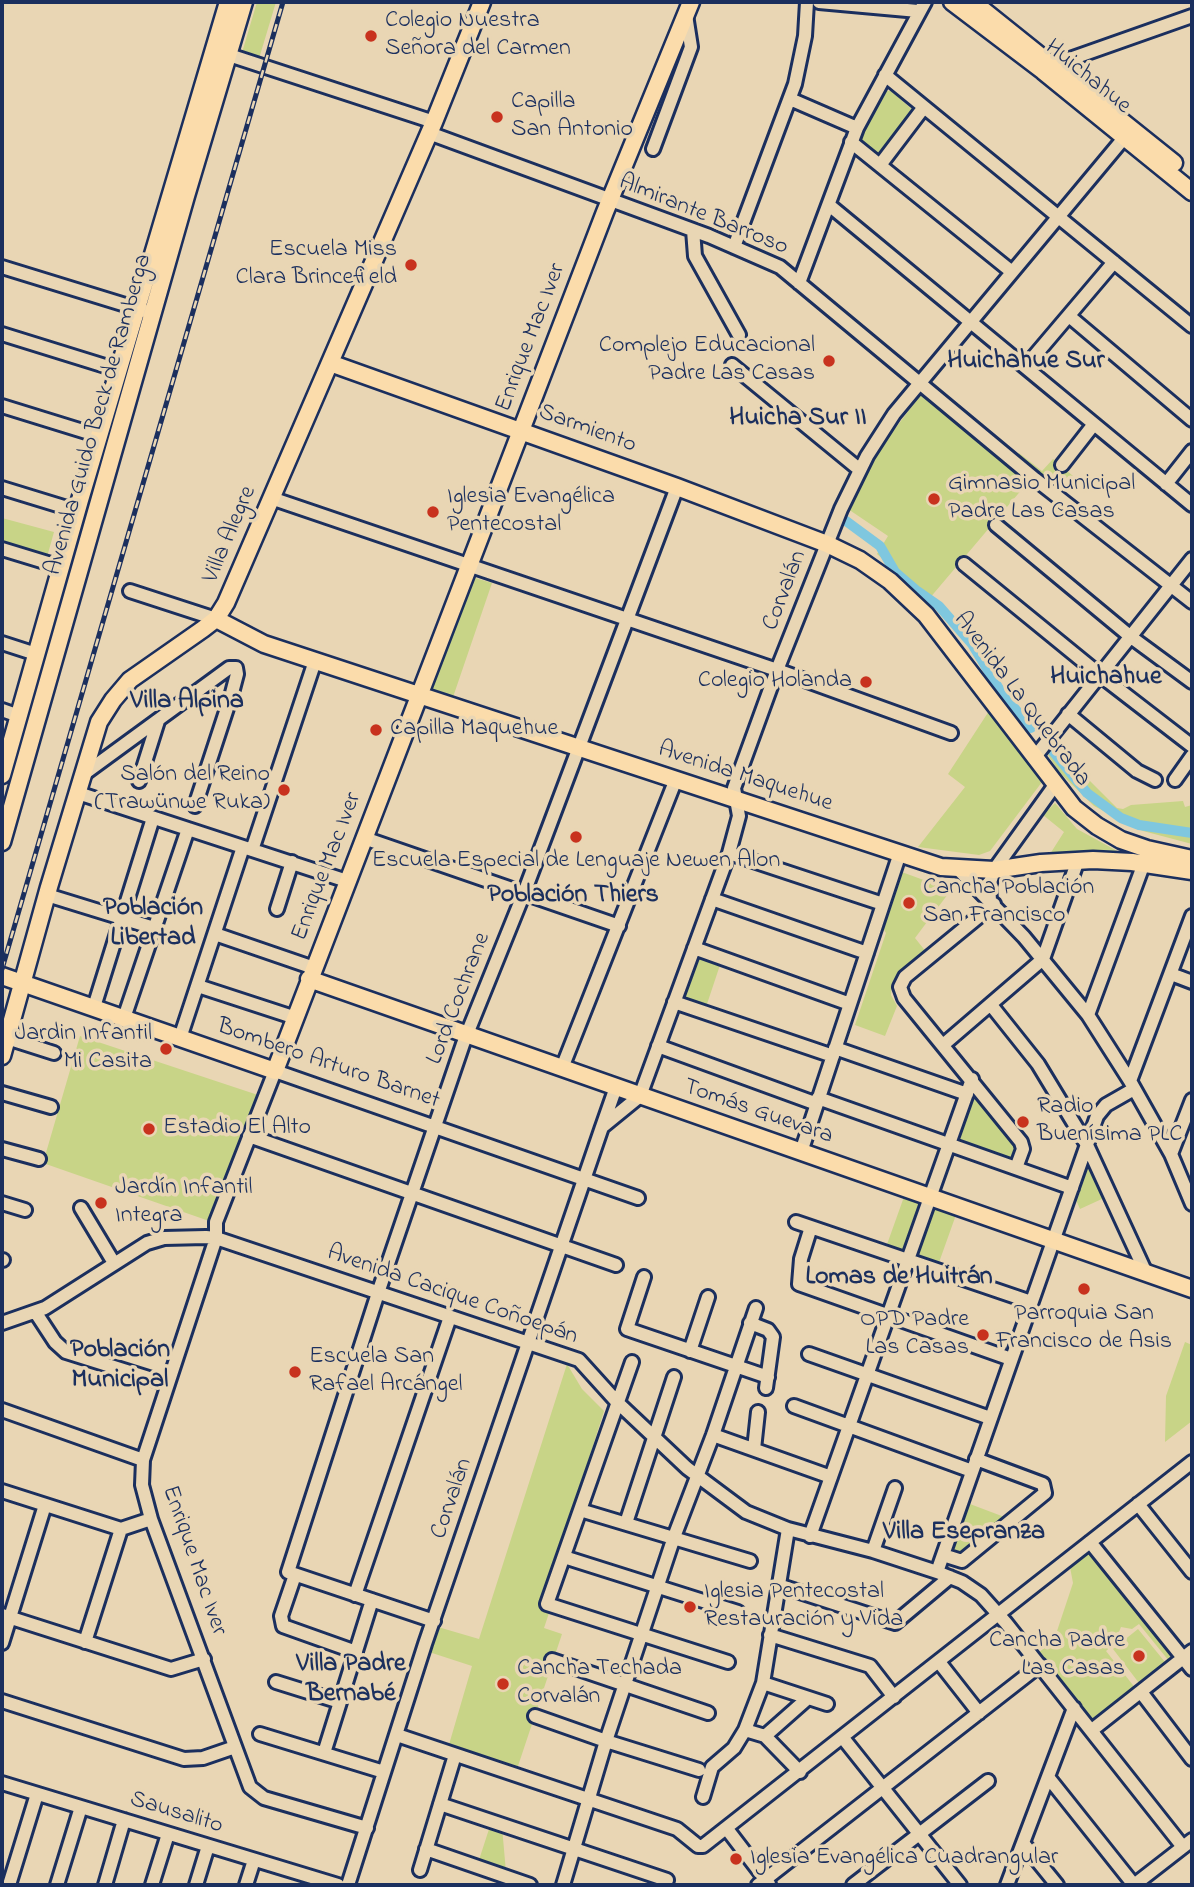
<!DOCTYPE html>
<html>
<head>
<meta charset="utf-8">
<style>
	body { margin:0 }
	#map { position:relative; width:1194px; height:1887px; overflow:hidden; background:#e9d6b4; font-family:"Indie Flower",sans-serif }
	canvas { display:block }
	.frame { position:absolute; inset:0; border:4px solid #1b2f5e; pointer-events:none }
</style>
</head>
<body>
<div id="map">
<canvas width="1194" height="1887"></canvas>
<div class="frame"></div>
</div>
<script>
const ctx = document.querySelector('canvas').getContext('2d');
ctx.lineJoin = 'round';
function fill(path, color) {
  ctx.fillStyle = color;
  ctx.fill(path, 'evenodd');
}
function poly(rows) {
  const path = new Path2D();
  for (const r of rows) {
    path.moveTo(r[0], r[1]);
    for (let i = 2; i < r.length; i += 2) path.lineTo(r[i], r[i + 1]);
  }
  return path;
}
function strokePath(path, color, width, dash) {
  ctx.strokeStyle = color;
  ctx.lineWidth = width;
  ctx.lineCap = dash ? 'butt' : 'round';
  ctx.setLineDash(dash || []);
  ctx.stroke(path);
}
function write(font, color, halo, rows, align = 'center') {
  ctx.font = font + ' "Indie Flower",sans-serif';
  ctx.lineWidth = 7;
  ctx.setLineDash([]);
  ctx.textBaseline = 'middle';
  ctx.strokeStyle = halo;
  ctx.fillStyle = color;
  for (const [text, x, y, turn = 0] of rows) {
    ctx.save();
    ctx.translate(x, y);
    ctx.rotate((+turn || 0) * Math.PI / 180);
    ctx.textAlign = isNaN(turn) ? turn : align;
    if (halo) ctx.strokeText(text, 0, 0);
    ctx.fillText(text, 0, 0);
    ctx.restore();
  }
}
fill(poly([
	[257,2,276,2,258,62,241,56],
	[886,91,891,91,915,112,878,159,859,142,859,138],
	[922,393,1029,481,929,599,877,554,888,536,848,509,882,446],
	[109,420,116,422,87,522,80,535,71,565,68,564],
	[1019,453,1042,471,1053,459,1073,476,1059,493,1016,456],
	[2,518,54,532,47,557,2,544],
	[472,577,492,583,452,700,430,691],
	[63,579,66,580,53,639,13,777,11,779,8,776],
	[989,711,1042,782,990,851,979,855,918,847,965,787,948,774],
	[1057,748,1117,808,1123,809,1131,805,1183,801,1185,807,1192,805,1192,844,1143,831,1094,806,1059,772,1048,755],
	[1055,803,1077,829,1130,858,1050,854,1064,832,1043,815],
	[899,871,951,890,915,938,927,953,894,979,892,984,891,995,897,1006,885,1036,855,1025,886,933,880,923],
	[698,958,720,965,705,1010,682,1002],
	[80,1036,258,1095,212,1222,43,1163],
	[974,1091,1020,1147,1014,1164,955,1144],
	[1089,1164,1104,1198,1080,1209,1076,1200],
	[905,1194,927,1201,907,1258,885,1250],
	[931,1203,957,1212,937,1268,912,1259],
	[1185,1342,1192,1345,1192,1421,1165,1442,1166,1396],
	[567,1364,582,1389,604,1411,542,1607,550,1610,544,1628,562,1634,517,1769,448,1748,472,1666,429,1652,438,1627,479,1639],
	[970,1504,1007,1518,961,1554,952,1551],
	[1093,1549,1177,1654,1169,1661,1139,1624,1132,1629,1121,1627,1114,1644,1106,1651,1136,1689,1093,1724,1038,1653,1054,1640,1073,1583,1070,1567],
	[1138,1629,1165,1662,1139,1683,1113,1649],
	[491,1823,502,1827,506,1872,478,1863]
]), '#c8d487');
strokePath(poly([
	[846,521,880,546,895,572,916,590,939,606,972,644,1001,692,1031,728],
	[1052,750,1087,793,1121,818,1139,825,1192,833]
]), '#7fc7df', 10);
const minor = poly([
	[819,2,918,11],
	[229,55,434,122],
	[1053,65,1192,16],
	[885,75,1192,326],
	[790,99,857,128],
	[429,133,709,236,780,267,1035,479,1192,602],
	[851,142,1012,272],
	[653,149,691,47,686,15],
	[880,165,924,107],
	[829,205,1192,505],
	[693,230,695,256,739,335],
	[734,247,795,84,805,36,807,2],
	[2,267,145,311],
	[799,283,857,128,925,2],
	[1069,316,1192,420],
	[2,334,118,370],
	[732,365,860,470],
	[1025,367,1114,262],
	[2,406,99,436],
	[1062,465,1094,424],
	[1166,484,1192,451],
	[2,488,77,511],
	[271,498,777,670,951,733],
	[996,525,1131,637,1192,682],
	[2,549,61,567],
	[964,564,1100,675,1192,746],
	[130,591,216,619],
	[2,643,36,654],
	[2,710,19,716],
	[1068,714,1137,771,1155,780],
	[1034,758,1192,559],
	[84,774,229,668,236,668,237,674,232,693,195,806],
	[1175,780,1192,756],
	[139,781,158,721],
	[78,793,347,881],
	[364,838,619,926],
	[252,850,315,661],
	[729,853,883,904],
	[959,870,1024,937,1088,1015,1130,1081,1171,1154,1192,1204],
	[47,895,154,928],
	[712,899,867,953],
	[990,900,989,886,994,870,1055,785],
	[994,904,905,977,900,987,904,998,1021,1142,1023,1149,1016,1168],
	[277,909,292,862],
	[215,934,314,968],
	[694,948,850,1004],
	[1043,959,1078,860],
	[1171,974,1192,982],
	[198,986,296,1018],
	[674,1002,833,1056],
	[991,1005,1038,1064,1087,1145,1146,1273],
	[94,1007,153,818],
	[1088,1015,1144,863],
	[124,1018,188,829],
	[7,1038,54,1053],
	[180,1038,243,847],
	[943,1045,1043,959],
	[658,1046,817,1104],
	[835,1048,967,1094],
	[562,1068,676,779],
	[1130,1081,1192,916],
	[2,1093,51,1107],
	[818,1098,1072,1188],
	[602,1127,616,1087],
	[249,1136,616,1265],
	[2,1149,39,1159],
	[801,1152,900,853],
	[1171,1154,1192,1100],
	[2,1203,25,1210],
	[81,1208,114,1263],
	[796,1222,1031,1302],
	[811,1227,801,1259,799,1284,1011,1359],
	[2,1260,3,1260],
	[644,1277,627,1329,768,1377],
	[36,1313,55,1342,66,1352,168,1384],
	[2,1323,45,1308,147,1243,164,1238,206,1237,216,1238,579,1360,617,1402,687,1468,746,1512,788,1529,873,1551,937,1572,962,1582,981,1595,1006,1623,1183,1847],
	[750,1323,768,1330,773,1337,766,1388],
	[690,1351,708,1297],
	[809,1354,990,1418],
	[632,1362,547,1604,728,1662],
	[794,1406,972,1471],
	[2,1410,143,1460],
	[713,1435,831,1477],
	[754,1449,758,1412],
	[2,1491,121,1529,151,1519],
	[1138,1504,1192,1572],
	[580,1510,750,1561],
	[626,1523,674,1377],
	[810,1536,972,1079],
	[1090,1542,1192,1669],
	[873,1551,895,1488],
	[943,1555,962,1561,1045,1493,1043,1484,976,1459],
	[564,1557,738,1612],
	[937,1572,1097,1116,1106,1105,1134,1089],
	[295,1575,281,1616,283,1626,356,1652],
	[778,1585,895,1623,950,1577],
	[355,1595,450,1317],
	[2,1615,171,1669,204,1659],
	[434,1621,288,1572,378,1293,463,1044,524,893,677,487],
	[770,1635,870,1666,894,1697],
	[85,1642,121,1529],
	[2,1643,45,1505],
	[552,1660,708,1713],
	[939,1662,979,1713],
	[276,1682,340,1702],
	[763,1683,827,1704],
	[1141,1692,1192,1759],
	[2,1701,184,1759,203,1758,235,1747],
	[535,1716,606,1741,699,1770],
	[745,1730,765,1736,800,1772],
	[1092,1730,1192,1651],
	[260,1734,384,1772],
	[397,1735,677,1829,698,1846,703,1846,1192,1462],
	[765,1736,808,1698],
	[843,1738,960,1885],
	[324,1753,372,1600],
	[1048,1777,1134,1885],
	[2,1783,338,1885],
	[703,1797,712,1767,734,1748,745,1730,763,1683,788,1529],
	[440,1804,667,1880],
	[367,1828,264,1798,250,1787,151,1519,142,1485,143,1460,216,1238,216,1222,275,1071,638,1198],
	[727,1829,769,1884],
	[1023,1843,1057,1885],
	[426,1849,530,1885],
	[420,1870,455,1755],
	[9,1885,37,1794],
	[57,1885,81,1807],
	[105,1885,124,1820],
	[152,1885,168,1834],
	[196,1885,208,1846],
	[246,1885,254,1860],
	[348,1885,425,1644,602,1127,640,1096,729,853,739,816,734,788,777,670,841,509,867,456,894,414,1129,132],
	[563,1885,606,1741,674,1537,713,1435,756,1308],
	[758,1885,1040,1665],
	[853,1885,988,1781],
	[1007,1885,1074,1708],
	[1134,1885,1192,1840]
]);
const major = poly([
	[952,2,1043,71,1192,192],
	[973,2,1174,163],
	[330,363,677,487,827,544,860,560,890,581,926,615,1074,808,1097,826,1121,840,1147,849,1192,859],
	[216,619,264,644,941,867,994,870,1041,863,1093,860,1132,862,1192,871],
	[2,775,80,500,228,2],
	[2,842,186,196,244,2],
	[2,976,275,1071,605,212,691,2],
	[309,979,1192,1289],
	[2,1056,49,887,99,722,113,700,130,680,203,629,216,619,226,603,434,122,482,2]
]);
strokePath(minor, '#1b2f5e', 18);
strokePath(major, '#1b2f5e', 21);
strokePath(minor, '#e9d6b4', 12);
strokePath(major, '#fbdcab', 16);
const rail = poly([
	[2,969,283,2]
]);
strokePath(rail, '#1b2f5e', 5);
strokePath(rail, '#e9d6b4', 2.5, [8]);
for (const [x, y, r, color] of [
	[371,36,7,"#c8321e"],
	[497,117,7,"#c8321e"],
	[411,265,7,"#c8321e"],
	[829,361,7,"#c8321e"],
	[934,499,7,"#c8321e"],
	[433,512,7,"#c8321e"],
	[866,682,7,"#c8321e"],
	[376,730,7,"#c8321e"],
	[284,790,7,"#c8321e"],
	[576,837,7,"#c8321e"],
	[909,903,7,"#c8321e"],
	[166,1049,7,"#c8321e"],
	[1023,1122,7,"#c8321e"],
	[149,1129,7,"#c8321e"],
	[101,1203,7,"#c8321e"],
	[1084,1289,7,"#c8321e"],
	[983,1335,7,"#c8321e"],
	[295,1372,7,"#c8321e"],
	[690,1607,7,"#c8321e"],
	[1139,1656,7,"#c8321e"],
	[503,1684,7,"#c8321e"],
	[736,1859,7,"#c8321e"]
]) {
  const dot = new Path2D();
  dot.arc(x, y, r, 0, 2 * Math.PI);
  ctx.fillStyle = color;
  ctx.fill(dot);
  strokePath(dot, '#e9d6b4', 2.5);
}
write('24px', '#1b2f5e', '#e9d6b4', [
	["Colegio Nuestra",385,22],
	["Señora del Carmen",385,50],
	["Capilla",511,103],
	["San Antonio",511,131],
	["Escuela Miss",397,251,"right"],
	["Clara Brincefield",397,279,"right"],
	["Complejo Educacional",815,347,"right"],
	["Padre Las Casas",815,375,"right"],
	["Gimnasio Municipal",948,485],
	["Padre Las Casas",948,513],
	["Iglesia Evangélica",447,498],
	["Pentecostal",447,526],
	["Colegio Holanda",852,682,"right"],
	["Capilla Maquehue",390,730],
	["Salón del Reino",270,776,"right"],
	["(Trawünwe Ruka)",270,804,"right"],
	["Escuela Especial de Lenguaje Newen Alon",576,862,"center"],
	["Cancha Población",923,889],
	["San Francisco",923,917],
	["Jardin Infantil",152,1035,"right"],
	["Mi Casita",152,1063,"right"],
	["Radio",1037,1108],
	["Buenísima PLC",1037,1136],
	["Estadio El Alto",163,1129],
	["Jardín Infantil",115,1189],
	["Integra",115,1217],
	["Parroquia San",1084,1315,"center"],
	["Francisco de Asis",1084,1343,"center"],
	["OPD Padre",969,1321,"right"],
	["Las Casas",969,1349,"right"],
	["Escuela San",309,1358],
	["Rafael Arcángel",309,1386],
	["Iglesia Pentecostal",704,1593],
	["Restauración y Vida",704,1621],
	["Cancha Padre",1125,1642,"right"],
	["Las Casas",1125,1670,"right"],
	["Cancha Techada",517,1670],
	["Corvalán",517,1698],
	["Iglesia Evangélica Cuadrangular",750,1859]
], 'left');
write('24px', '#1b2f5e', '#e9d6b4', [
	["Huichahue",1087,78,39],
	["Almirante Barroso",703,216,22],
	["Enrique Mac Iver",532,338,-69],
	["Avenida Guido Beck de Ramberga",100,415,-74],
	["Sarmiento",587,430,20],
	["Villa Alegre",231,535,-67],
	["Corvalán",786,591,-69],
	["Avenida La Quebrada",1021,700,53],
	["Avenida Maquehue",745,778,18],
	["Enrique Mac Iver",328,867,-69],
	["Lord Cochrane",460,999,-69],
	["Bombero Arturo Barnet",328,1065,19],
	["Tomás Guevara",758,1113,19],
	["Avenida Cacique Coñoepán",452,1296,19],
	["Corvalán",453,1499,-71],
	["Enrique Mac Iver",193,1561,71],
	["Sausalito",176,1814,17]
]);
write('bold 26px', '#1b2f5e', '#e9d6b4', [
	["Huichahue Sur",1026,363],
	["Huicha Sur II",798,420],
	["Huichahue",1106,679],
	["Villa Alpina",187,703],
	["Población Thiers",573,897],
	["Población",153,910],
	["Libertad",153,940],
	["Lomas de Huitrán",899,1279],
	["Población",120,1352],
	["Municipal",120,1382],
	["Villa Esepranza",964,1534],
	["Villa Padre",351,1666],
	["Bernabé",351,1696]
]);
</script>
</body>
</html>
